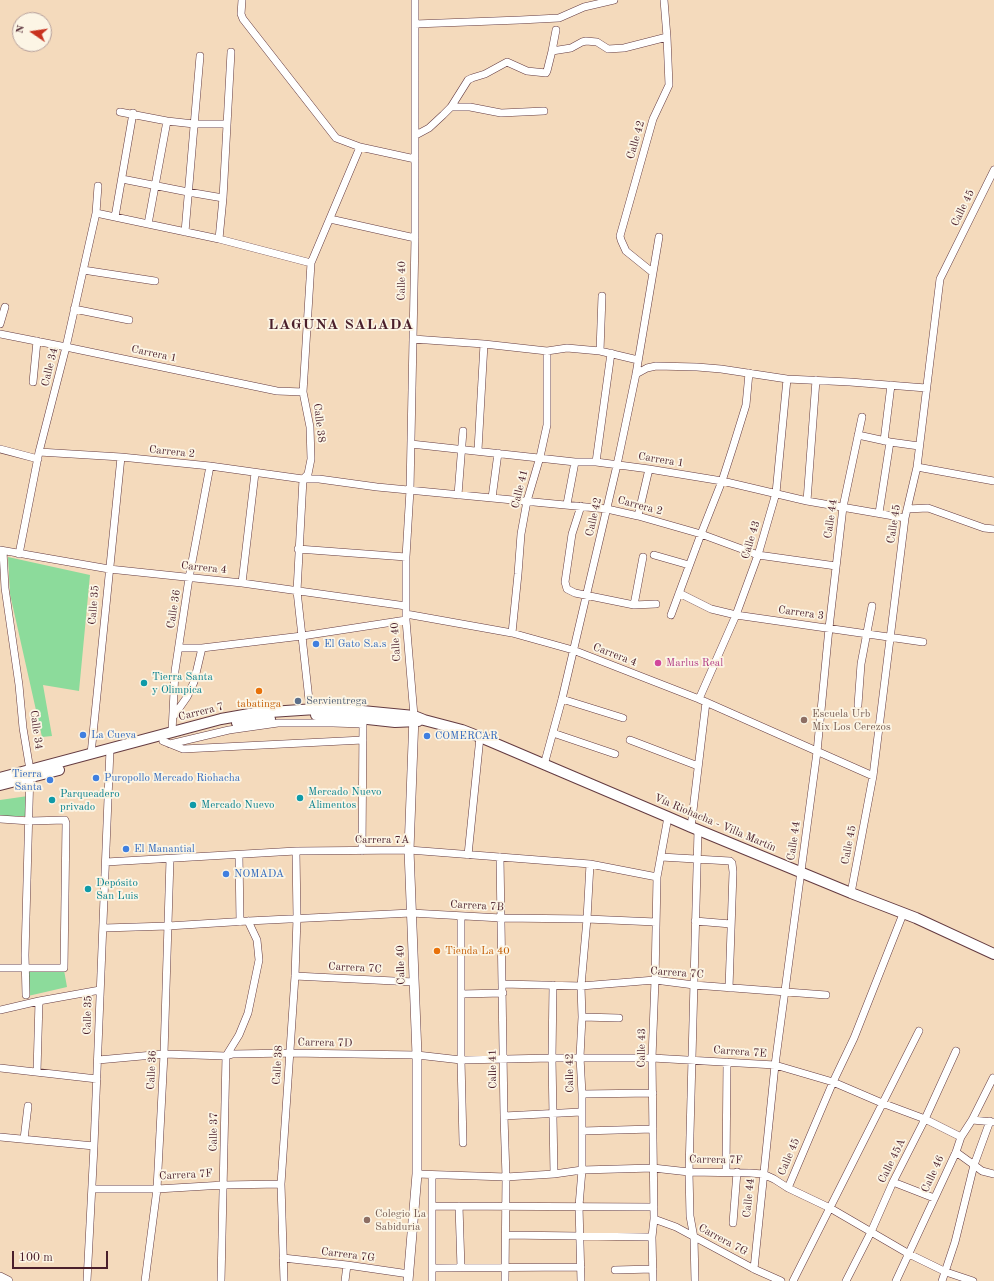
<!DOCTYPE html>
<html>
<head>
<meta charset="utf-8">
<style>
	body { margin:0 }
	#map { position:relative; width:994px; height:1281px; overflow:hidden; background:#f4dabc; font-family:"Old Standard TT",serif }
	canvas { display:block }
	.north { position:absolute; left:12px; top:12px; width:40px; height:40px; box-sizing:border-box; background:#fcf5e5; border:1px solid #b59f9b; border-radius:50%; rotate:283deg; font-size:11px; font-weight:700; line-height:16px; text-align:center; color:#4a1f2b }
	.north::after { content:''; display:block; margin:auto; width:14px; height:18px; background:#c8321e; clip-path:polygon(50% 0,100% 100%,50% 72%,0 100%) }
	.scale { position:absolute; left:12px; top:1251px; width:96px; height:18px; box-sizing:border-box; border:2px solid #4a1f2b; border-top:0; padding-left:5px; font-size:12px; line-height:14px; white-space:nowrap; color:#4a1f2b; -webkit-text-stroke:3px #fcf5e5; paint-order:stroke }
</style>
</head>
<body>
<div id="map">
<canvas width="994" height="1281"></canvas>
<div class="north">N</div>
<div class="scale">100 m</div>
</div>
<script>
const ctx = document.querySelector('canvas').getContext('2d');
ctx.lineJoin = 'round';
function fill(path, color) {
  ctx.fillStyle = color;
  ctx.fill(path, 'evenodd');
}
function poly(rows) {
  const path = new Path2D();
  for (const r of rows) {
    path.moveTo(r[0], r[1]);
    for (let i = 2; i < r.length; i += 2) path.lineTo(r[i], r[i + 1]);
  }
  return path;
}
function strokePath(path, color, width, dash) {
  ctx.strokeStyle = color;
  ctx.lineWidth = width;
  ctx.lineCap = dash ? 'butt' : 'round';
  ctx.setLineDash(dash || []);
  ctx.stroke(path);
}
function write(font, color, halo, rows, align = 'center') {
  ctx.font = font + ' "Old Standard TT",serif';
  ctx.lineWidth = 3.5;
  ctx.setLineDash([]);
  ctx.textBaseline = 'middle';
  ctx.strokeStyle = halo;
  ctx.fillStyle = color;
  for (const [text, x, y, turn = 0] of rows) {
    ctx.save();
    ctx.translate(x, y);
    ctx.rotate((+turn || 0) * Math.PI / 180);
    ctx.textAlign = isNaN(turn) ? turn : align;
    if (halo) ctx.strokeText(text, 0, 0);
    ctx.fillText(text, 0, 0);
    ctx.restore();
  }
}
fill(poly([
	[8,557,90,575,79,691,43,685,52,736,42,737,10,594],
	[28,796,28,816,0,816,0,800],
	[28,970,64,970,67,987,28,996]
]), '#8cdb9b');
const minor = poly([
	[242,0,241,14,243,19,336,138,360,147,415,159],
	[415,24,520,20,559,18,584,7,614,0],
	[552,51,571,48,582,42,586,41,597,42,608,49,624,48,667,37],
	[451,107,470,107,501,113,544,111],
	[120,112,167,121,194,124,227,124],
	[416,135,429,128,443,115,451,107,468,80,472,78,485,74,507,62,527,71,546,73,547,71,552,51,556,30],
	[122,179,188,192,223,198],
	[96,213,219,239,311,263],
	[115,217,133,113],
	[330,219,415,238],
	[148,224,167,121],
	[185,232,200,56],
	[219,239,223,198,231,52],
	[83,270,155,281],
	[652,272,626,251,621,240,620,236,653,119,669,85,667,37,664,0],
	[74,309,129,320],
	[0,324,5,307],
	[0,334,66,347,277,391,303,392],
	[413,339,484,344,547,351,567,348,600,351,638,360],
	[600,351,602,296],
	[636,374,647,368,656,366,697,367,721,369,787,379,850,382,926,388],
	[33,382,37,341],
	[858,435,890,442,919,446],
	[884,441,891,385],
	[411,444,575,462,596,462,649,469,722,481,807,501,905,518],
	[0,449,38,459],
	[478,450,484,344],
	[39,452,121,457,210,466,303,479,319,479,377,487,607,509,638,516,701,534,758,555,836,566],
	[596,462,611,353],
	[917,467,994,481],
	[458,495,463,431],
	[492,498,498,453],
	[807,501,816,380],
	[567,504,575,462],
	[581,506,572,534,565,582,567,589,575,593,634,605,656,604],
	[907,509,928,508,984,528,994,529],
	[879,513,890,442],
	[638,516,649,469],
	[298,549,406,557],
	[0,550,109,569,242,583,406,606],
	[3,551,5,588,19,685,23,728,30,770,25,955,26,995],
	[19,554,39,452,66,347,96,213,98,186],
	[654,555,689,565],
	[242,583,255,473],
	[679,593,711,609,736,615,923,642],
	[634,605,643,557],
	[406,614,512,633,573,650,699,699,873,776],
	[671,615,701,534,722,481,733,447,746,405,749,373],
	[512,633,518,574,521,534,527,501,540,457,547,425,547,351],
	[179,648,202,648,302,636,406,620],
	[562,699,623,718],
	[699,699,736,615,758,555,776,493,787,379],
	[858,705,861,664,872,606],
	[310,709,297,591,303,479,308,474,311,459,310,427,303,392,311,263,360,147],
	[414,716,406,620,406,557,410,490,415,238,415,0],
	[173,717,187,697,194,682,202,648],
	[172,732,175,671,189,578,210,466],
	[553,733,615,754],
	[630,740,698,766],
	[163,741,183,749,363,740],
	[170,744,229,730,278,723,333,723,363,724],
	[91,754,121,457],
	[544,765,562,699,617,465,636,374,659,237],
	[0,819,30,821,65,820,66,823,64,968,0,968],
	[691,827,706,702],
	[362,851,363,721],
	[239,855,240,922],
	[468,855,480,737],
	[500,857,504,1116,506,1177,505,1281],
	[661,857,730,861,732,863,733,872,729,988],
	[106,862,296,851,409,850,590,864,657,877],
	[851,893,873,776,905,518,917,467,940,279,994,170],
	[461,916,461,1060,463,1143],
	[695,921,731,924],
	[104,928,168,926,248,921,411,913,501,918,587,919,656,922],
	[295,976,414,982],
	[503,984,581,986,655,980,694,985,826,995],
	[553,985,552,1058,554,1174],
	[461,994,503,993],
	[0,1010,39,1001,100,990],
	[582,1017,619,1018],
	[98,1060,164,1054,226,1056,233,1054,290,1053,417,1055,461,1060,552,1058,652,1058,775,1065,833,1082,882,1103,925,1119,961,1137],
	[0,1068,97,1079],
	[37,1072,39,1001],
	[582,1094,653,1093],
	[504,1116,581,1112],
	[972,1120,994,1122],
	[582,1131,653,1129],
	[0,1137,94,1146],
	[24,1139,28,1106],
	[956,1152,974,1165,982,1171,994,1174],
	[726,1172,727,1062],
	[417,1174,506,1177,554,1174,582,1170,653,1168,689,1172,750,1173,763,1174,774,1179,788,1188,830,1208,909,1254,946,1272,973,1281],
	[893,1182,934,1198],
	[788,1188,833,1082,854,1038,903,914],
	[92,1189,157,1189,224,1185,281,1184],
	[432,1206,654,1207],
	[459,1206,461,1268],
	[654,1219,676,1227,754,1269,781,1281],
	[733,1223,737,1172],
	[506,1235,652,1237],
	[283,1258,347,1265,409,1274],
	[433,1268,581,1267],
	[754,1269,775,1065,817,752,829,628,843,507,862,417],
	[615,1270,653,1269],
	[87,1281,94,1146,110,749],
	[145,1281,157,1189,164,1054,170,859],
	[221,1281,226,1056,239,1035,248,1013,259,960,257,940,248,921],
	[284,1281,281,1184,295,976,297,918,296,851],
	[345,1281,347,1265],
	[432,1281,432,1175],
	[581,1281,579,1206,582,1170,582,1094,580,1057,582,1017,581,986,587,919,590,864],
	[653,1281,652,1237,654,1219,652,1058,655,980,657,877,668,817],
	[695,1281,694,1238,690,1216,689,1172,698,830],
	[793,1281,919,1031],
	[846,1281,871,1232,893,1182,925,1119,956,1051],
	[896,1281,956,1152,961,1137,972,1120,993,1078],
	[942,1281,955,1242,974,1165,990,1121]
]);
const tertiary = poly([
	[0,1277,8,1281],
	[408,1281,417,1174,417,1055,409,850,414,716]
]);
const secondary = poly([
	[316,715,331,715,395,722,418,721],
	[237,723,270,719],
	[0,778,221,719,255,713,331,708,414,716,424,720,462,730,480,737,668,817,691,827,851,893,916,918,994,954],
	[0,785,59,770]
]);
strokePath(minor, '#643b41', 8);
strokePath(tertiary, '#643b41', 10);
strokePath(secondary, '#643b41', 12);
strokePath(minor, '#fff', 7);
strokePath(tertiary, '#fff', 9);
strokePath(secondary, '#fff', 10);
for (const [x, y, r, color] of [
	[316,644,4,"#3f7fe0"],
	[658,663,4,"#d1479c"],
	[144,683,4,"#0f9aa8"],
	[259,691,4,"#e8710a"],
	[298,701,4,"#5c6f8a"],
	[804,720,4,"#8d6e63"],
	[83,735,4,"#3f7fe0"],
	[427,736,4,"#3f7fe0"],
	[96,778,4,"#3f7fe0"],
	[50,780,4,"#3f7fe0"],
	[300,798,4,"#0f9aa8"],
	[52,800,4,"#0f9aa8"],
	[193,805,4,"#0f9aa8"],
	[126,849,4,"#3f7fe0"],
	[226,874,4,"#3f7fe0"],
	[88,889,4,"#0f9aa8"],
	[437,951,4,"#e8710a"],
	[367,1220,4,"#8d6e63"]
]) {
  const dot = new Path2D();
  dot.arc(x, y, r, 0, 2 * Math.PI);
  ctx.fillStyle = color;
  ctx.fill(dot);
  strokePath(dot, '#fcf5e5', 1.5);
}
write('11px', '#4a1f2b', '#fcf5e5', [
	["Calle 42",636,140,-74],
	["Calle 45",963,208,-64],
	["Calle 40",402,281,-89],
	["Carrera 1",154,354,12],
	["Calle 34",50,367,-76],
	["Calle 38",319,423,83],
	["Carrera 2",172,452,6],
	["Carrera 1",661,460,9],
	["Calle 41",520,489,-76],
	["Carrera 2",640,506,15],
	["Calle 42",594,517,-77],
	["Calle 44",831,519,-82],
	["Calle 45",894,524,-81],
	["Calle 43",751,540,-73],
	["Carrera 4",204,568,6],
	["Calle 35",94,605,-85],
	["Calle 36",174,609,-81],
	["Carrera 3",801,613,8],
	["Calle 40",396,642,-94],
	["Carrera 4",615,655,21],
	["Carrera 7",201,712,-14],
	["Calle 34",36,730,82],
	["Vía Riohacha - Villa Martín",715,823,23],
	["Carrera 7A",382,840],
	["Calle 44",794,841,-82],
	["Calle 45",849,845,-79],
	["Carrera 7B",477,906,3],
	["Calle 40",401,965,-92],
	["Carrera 7C",355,968,3],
	["Carrera 7C",677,973,4],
	["Calle 35",88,1015,-88],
	["Carrera 7D",325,1043,1],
	["Calle 43",642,1048,-89],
	["Carrera 7E",740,1052,4],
	["Calle 38",278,1065,-86],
	["Calle 41",493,1069,-91],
	["Calle 36",152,1070,-87],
	["Calle 42",570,1073,-91],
	["Calle 37",214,1132,-89],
	["Calle 45",789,1157,-67],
	["Carrera 7F",716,1160,1],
	["Calle 45A",892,1161,-64],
	["Calle 46",933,1174,-65],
	["Carrera 7F",186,1175,-3],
	["Calle 44",749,1198,-84],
	["Carrera 7G",723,1240,28],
	["Carrera 7G",348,1255,7]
]);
write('11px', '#366cbe', '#fcf5e5', [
	["El Gato S.a.s",324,644],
	["La Cueva",91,735],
	["COMERCAR",435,736],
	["Tierra",42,774,"right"],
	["Santa",42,787,"right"],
	["Puropollo Mercado Riohacha",104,778],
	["El Manantial",134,849],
	["NOMADA",234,874]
], 'left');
write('11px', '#b23c85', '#fcf5e5', [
	["Marlus Real",666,663]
], 'left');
write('11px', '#0d838f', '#fcf5e5', [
	["Tierra Santa",152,677],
	["y Olimpica",152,690],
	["Mercado Nuevo",308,792],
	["Alimentos",308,805],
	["Parqueadero",60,794],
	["privado",60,807],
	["Mercado Nuevo",201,805],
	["Depósito",96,883],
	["San Luis",96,896]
], 'left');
write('11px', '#4e5e75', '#fcf5e5', [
	["Servientrega",306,701]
], 'left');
write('11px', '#c56008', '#fcf5e5', [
	["tabatinga",259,704],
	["Tienda La 40",445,951,"left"]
]);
write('11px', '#785e54', '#fcf5e5', [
	["Escuela Urb",812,714],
	["Mix Los Cerezos",812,727],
	["Colegio La",375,1214],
	["Sabiduria",375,1227]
], 'left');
ctx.letterSpacing = '1px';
write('bold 15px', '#4a1f2b', '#fcf5e5', [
	["LAGUNA SALADA",341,325]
]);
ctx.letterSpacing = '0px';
</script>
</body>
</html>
